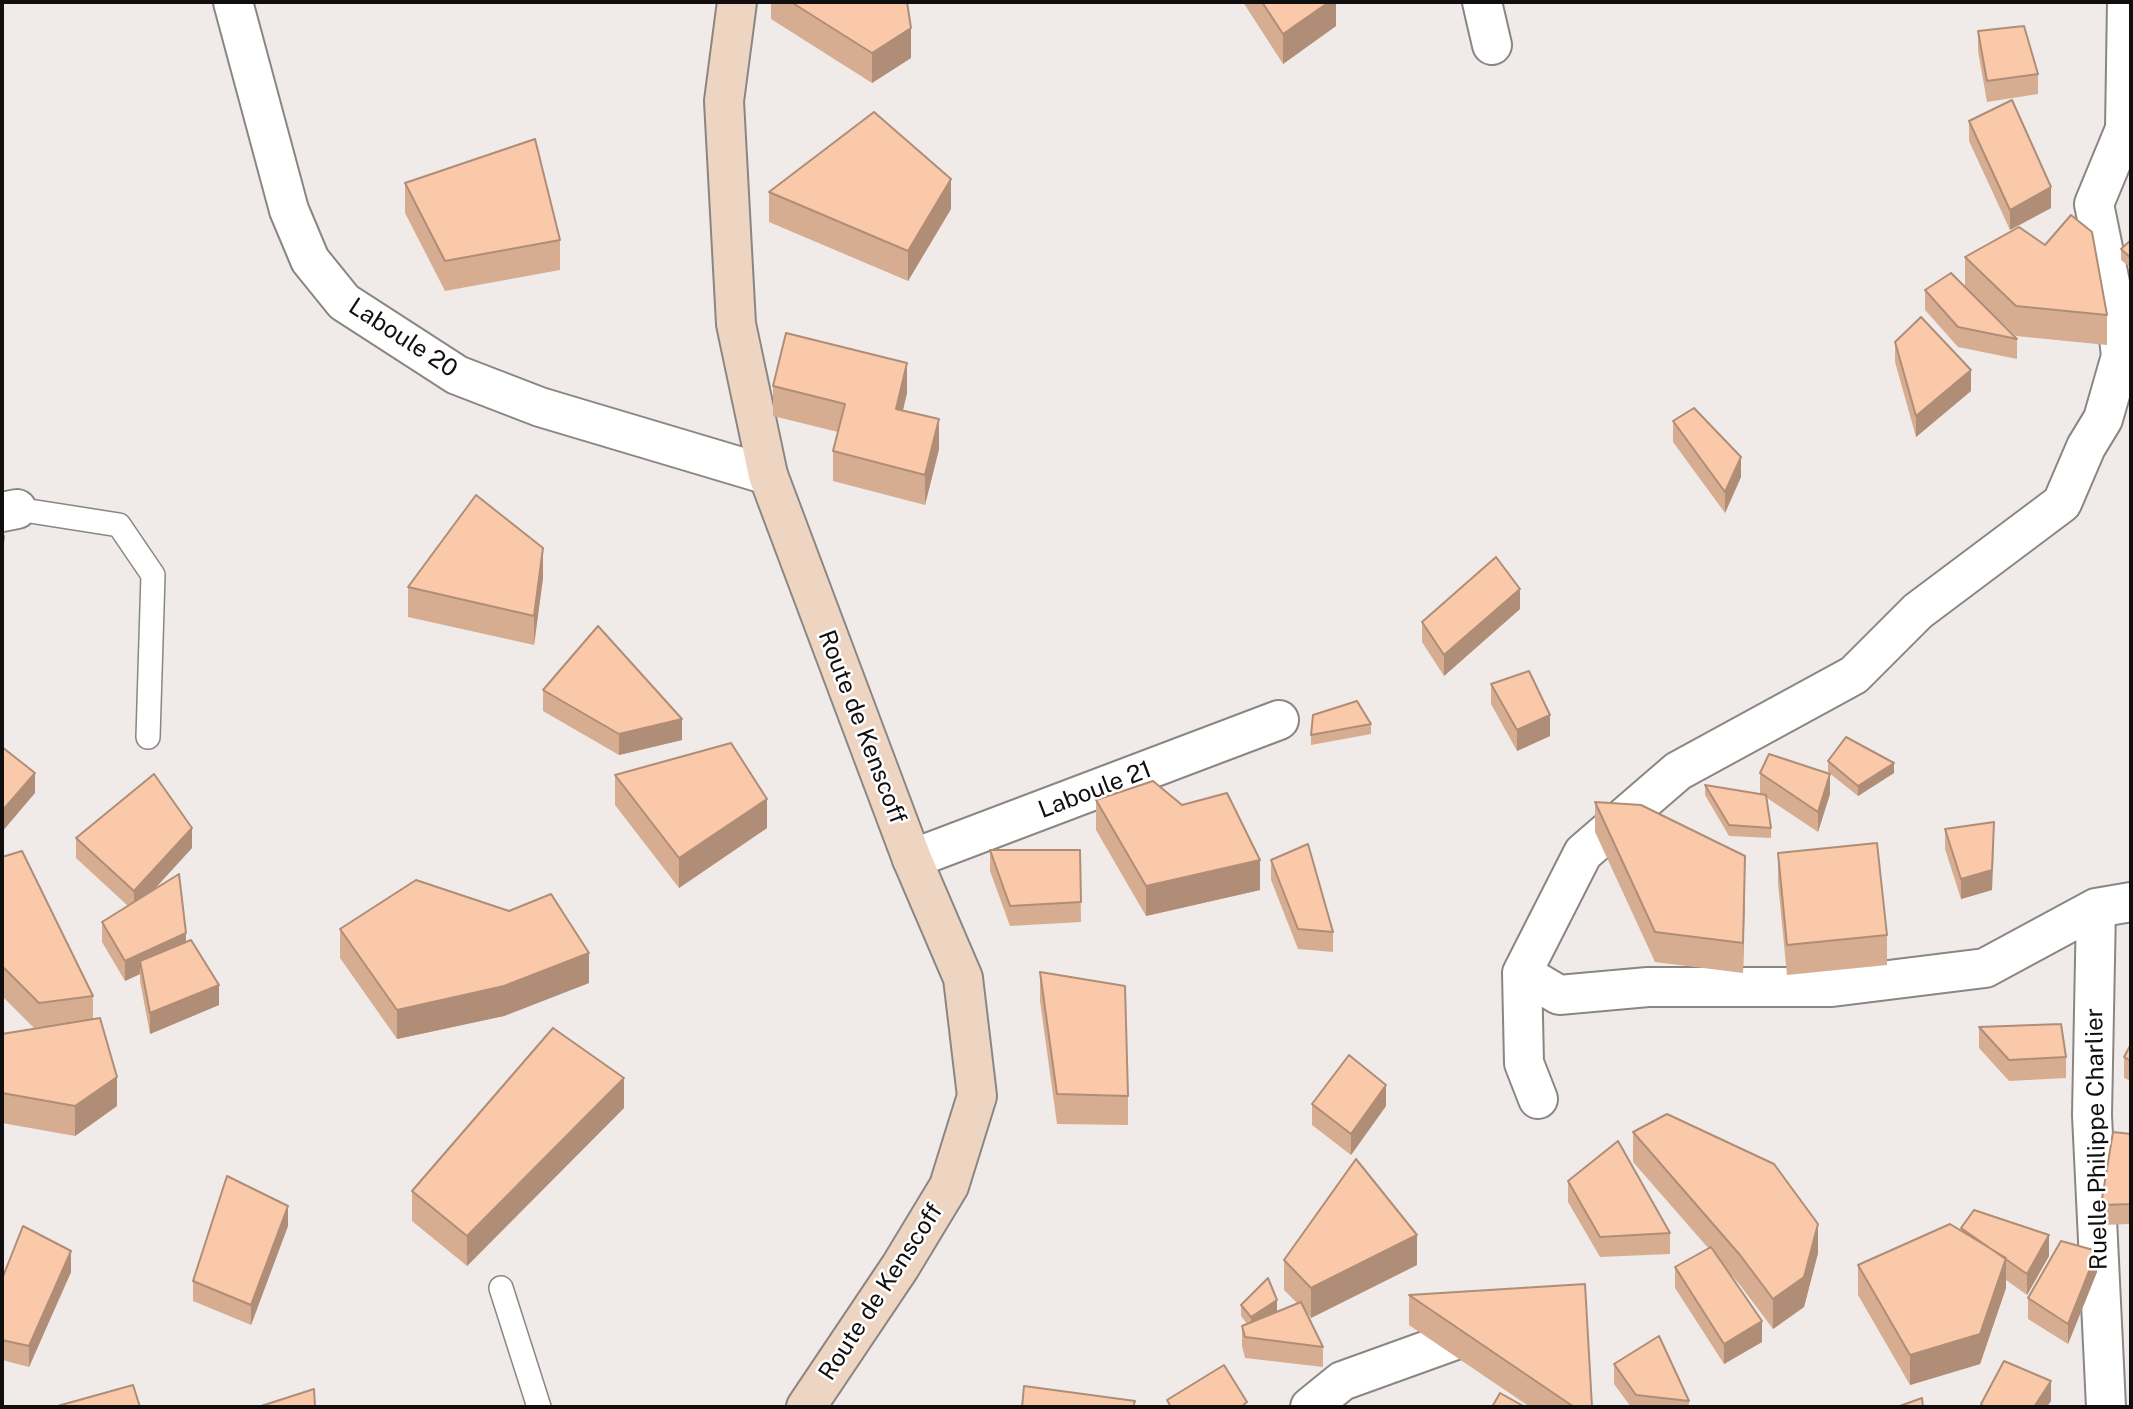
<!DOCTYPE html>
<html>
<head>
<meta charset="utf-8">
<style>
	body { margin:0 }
	#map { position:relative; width:2133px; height:1409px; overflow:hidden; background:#f0ebe8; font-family:"Public Sans",sans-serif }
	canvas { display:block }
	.frame { position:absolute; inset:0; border:4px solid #100e0e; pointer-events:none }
</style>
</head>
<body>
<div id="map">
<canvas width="2133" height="1409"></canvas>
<div class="frame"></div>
</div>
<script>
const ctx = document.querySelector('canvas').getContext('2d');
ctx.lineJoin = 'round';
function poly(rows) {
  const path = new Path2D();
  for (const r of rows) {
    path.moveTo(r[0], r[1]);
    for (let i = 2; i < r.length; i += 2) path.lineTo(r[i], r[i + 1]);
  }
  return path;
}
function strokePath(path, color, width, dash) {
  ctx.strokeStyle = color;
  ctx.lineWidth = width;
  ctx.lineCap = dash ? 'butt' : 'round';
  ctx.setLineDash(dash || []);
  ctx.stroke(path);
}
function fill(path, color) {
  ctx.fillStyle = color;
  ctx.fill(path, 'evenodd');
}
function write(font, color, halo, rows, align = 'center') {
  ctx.font = font + ' "Public Sans",sans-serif';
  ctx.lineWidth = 5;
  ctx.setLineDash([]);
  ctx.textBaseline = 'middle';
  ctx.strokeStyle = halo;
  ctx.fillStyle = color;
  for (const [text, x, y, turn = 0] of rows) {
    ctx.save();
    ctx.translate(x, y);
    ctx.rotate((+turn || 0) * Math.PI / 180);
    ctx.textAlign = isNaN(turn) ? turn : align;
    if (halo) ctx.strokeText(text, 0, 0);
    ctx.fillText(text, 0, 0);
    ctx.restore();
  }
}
const service = poly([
	[17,509,119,525,153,575,148,737],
	[501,1288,539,1407]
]);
const minor = poly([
	[233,2,289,210,310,260,344,302,457,375,540,407,768,475],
	[1482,2,1492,45],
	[2,512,17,509],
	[912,859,1279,720],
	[1522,973,1559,995,1648,987,1832,987,1985,968,2096,908],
	[1538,1099,1524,1063,1522,973,1583,853,1678,771,1854,675,1918,611,2062,503,2086,447,2103,419,2121,356,2116,312,2094,204,2125,129,2127,2],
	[1310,1407,1342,1381,1489,1328],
	[2106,1407,2092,1115,2096,908,2131,902]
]);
const secondary = poly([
	[737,2,724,101,736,324,768,475,912,859,963,978,977,1096,949,1186,900,1267,806,1407]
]);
strokePath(service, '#8a8683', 26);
strokePath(minor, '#8a8683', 42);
strokePath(secondary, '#8a8683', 42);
strokePath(service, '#fff', 23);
strokePath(minor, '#fff', 38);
strokePath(secondary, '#eed5c2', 38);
fill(poly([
	[771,2,907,2,911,58,872,83,771,19],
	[1243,2,1336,2,1336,26,1283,64],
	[1978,31,2038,74,2038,94,1987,102,1978,51],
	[1969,121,2051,208,2010,230,1969,141],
	[405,183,560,240,560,270,445,291,405,213],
	[769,192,951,209,908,281,769,222],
	[2131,240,2131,268,2121,260,2121,249],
	[1965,257,2107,315,2107,345,2016,336,1975,297,2017,339,2017,359,1958,347,1925,310,1925,290,1965,286],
	[1895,342,1971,391,1916,437,1895,362],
	[773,386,907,393,903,410,939,449,925,505,833,481,833,451,838,432,773,416],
	[1673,421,1741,477,1725,513,1673,442],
	[543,578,534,645,408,617,408,587],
	[1520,609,1444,676,1422,642,1422,622],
	[1491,684,1550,736,1517,751,1491,704],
	[543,690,682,740,619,755,543,711],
	[1371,724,1371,734,1311,745,1311,735],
	[1828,761,1894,773,1858,796,1828,772],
	[1760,773,1830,794,1818,832,1767,798,1771,828,1771,838,1729,836,1705,795,1705,785,1762,795,1760,794],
	[615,775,767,828,679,888,615,805],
	[1096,800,1260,890,1146,916,1096,830],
	[1595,802,1745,885,1743,973,1655,962,1595,832],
	[1945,829,1994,843,1992,890,1961,899,1945,849],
	[76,838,192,848,154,890,186,942,219,1005,150,1034,140,981,140,974,125,981,102,942,102,922,128,906,76,858],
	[990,850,1080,850,1081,922,1010,926,990,871],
	[1778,853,1887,935,1887,965,1787,975,1778,883],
	[2,857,93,996,93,1019,117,1106,75,1136,2,1123,2,1034,35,1029,2,996],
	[1271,860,1333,932,1333,952,1298,949,1271,880],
	[340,929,589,983,504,1016,397,1039,340,958],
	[1040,972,1128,1096,1128,1125,1057,1124,1040,1001],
	[1979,1027,2066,1057,2066,1078,2009,1081,1979,1048],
	[2131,1044,2131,1081,2124,1078,2124,1057],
	[1312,1104,1386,1106,1351,1155,1312,1125],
	[624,1108,467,1266,412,1221,412,1191],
	[1633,1132,1818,1253,1804,1307,1773,1329,1740,1285,1723,1265,1762,1342,1724,1364,1675,1288,1675,1267,1709,1249,1633,1162],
	[2131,1134,2131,1224,2101,1225,2101,1205],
	[1568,1181,1670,1233,1670,1254,1600,1257,1568,1202],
	[288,1226,251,1325,193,1301,193,1281],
	[1961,1228,2049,1256,2027,1295,2006,1280,2006,1288,1980,1364,1910,1385,1858,1295,1858,1265,1961,1231],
	[1284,1260,1417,1265,1311,1318,1307,1313,1323,1347,1323,1367,1245,1358,1242,1346,1242,1326,1247,1324,1241,1316,1241,1305,1277,1311,1273,1313,1298,1304,1284,1290],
	[71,1272,29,1367,2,1360,2,1279],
	[2097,1272,2068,1344,2028,1319,2028,1298],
	[1409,1295,1592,1407,1530,1407,1409,1325],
	[1614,1364,1689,1401,1689,1407,1631,1407,1614,1384]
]), '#d7ad92');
fill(poly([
	[1329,2,1336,2,1336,26,1283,64,1283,34],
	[911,28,911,58,872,83,872,53],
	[951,179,951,209,908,281,908,251],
	[2051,187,2051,208,2010,230,2010,210],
	[907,363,907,393,896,438,896,409],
	[1971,370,1971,391,1916,437,1916,416],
	[939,419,939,449,925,505,925,475],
	[1741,457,1741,477,1725,513,1725,492],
	[4,536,4,566,2,581,2,552],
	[543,548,543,578,534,645,534,616],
	[1520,589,1520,609,1444,676,1444,655],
	[1550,715,1550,736,1517,751,1517,730],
	[682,719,682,740,619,755,619,734],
	[1894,763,1894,773,1858,796,1858,786],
	[35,773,35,793,2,832,2,811],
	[1830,774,1830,794,1818,832,1818,812],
	[767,799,767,828,679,888,679,858],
	[1994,822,1992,890,1961,899,1961,879],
	[192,828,192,848,134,911,134,891],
	[1745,856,1745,885,1743,973,1743,943],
	[1260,860,1260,890,1146,916,1146,886],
	[186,933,186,953,140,961,140,974,125,981,125,961],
	[589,953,589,983,504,1016,397,1039,397,1010],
	[219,985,219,1005,150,1034,150,1013],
	[117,1077,117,1106,75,1136,75,1106],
	[624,1078,624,1108,467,1266,467,1236],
	[1386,1085,1386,1106,1351,1155,1351,1134],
	[288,1206,288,1226,251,1325,251,1305],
	[1818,1224,1818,1253,1804,1307,1773,1329,1773,1299],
	[1417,1235,1417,1265,1311,1318,1311,1288],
	[2049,1235,2049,1256,2027,1295,2027,1274],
	[71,1251,71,1272,29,1367,29,1346],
	[2097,1251,2097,1272,2068,1344,2068,1324],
	[2006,1258,2006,1288,1980,1364,1910,1385,1910,1355],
	[1277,1300,1277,1311,1251,1328,1251,1317],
	[1762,1321,1762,1342,1724,1364,1724,1344],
	[2051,1381,2051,1401,2047,1407,2034,1407]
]), '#af8d77');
const building = poly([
	[791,2,907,2,911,28,872,53,791,2],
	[1262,2,1329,2,1283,34,1262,2],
	[2024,26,2038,74,1987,81,1978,31,2024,26],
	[2012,100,2051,187,2010,210,1969,121,2012,100],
	[874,112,951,179,908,251,769,192,874,112],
	[535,139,560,240,445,261,405,183,535,139],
	[2071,215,2092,232,2107,315,2016,306,1965,257,2019,227,2045,245,2071,215],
	[2131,240,2131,258,2121,249,2131,240],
	[1951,273,2017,339,1958,327,1925,290,1951,273],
	[1921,317,1971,370,1916,416,1895,342,1921,317],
	[786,333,907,363,896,409,939,419,925,475,833,451,845,404,773,386,786,333],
	[1694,408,1741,457,1725,492,1673,421,1694,408],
	[476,495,543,548,534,616,408,587,476,495],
	[2,536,4,536,2,552,2,536],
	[1496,557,1520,589,1444,655,1422,622,1496,557],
	[598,626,682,719,619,734,543,690,598,626],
	[1529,671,1550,715,1517,730,1491,684,1529,671],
	[1357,701,1371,724,1311,735,1313,715,1357,701],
	[1846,737,1894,763,1858,786,1828,761,1846,737],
	[731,743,767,799,679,858,615,775,731,743],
	[2,747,35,773,2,811,2,747],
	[1769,754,1830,774,1818,812,1760,773,1769,754],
	[154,774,192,828,134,891,76,838,154,774],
	[1153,781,1182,805,1227,793,1260,860,1146,886,1096,800,1153,781],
	[1705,785,1766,795,1771,828,1729,825,1705,785],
	[1595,802,1641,805,1745,856,1743,943,1655,932,1595,802],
	[1994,822,1992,870,1961,879,1945,829,1994,822],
	[1877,843,1887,935,1787,945,1778,853,1877,843],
	[1308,844,1333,932,1298,929,1271,860,1308,844],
	[990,850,1080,850,1081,902,1010,906,990,850],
	[22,851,93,996,39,1003,2,966,2,857,22,851],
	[179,874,186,933,125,961,102,922,179,874],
	[416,880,509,911,551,894,589,953,504,986,397,1010,340,929,416,880],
	[191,940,219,985,150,1013,140,961,191,940],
	[1040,972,1125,986,1128,1096,1057,1094,1040,972],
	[100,1018,117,1077,75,1106,2,1093,2,1034,100,1018],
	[2061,1024,2066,1057,2009,1060,1979,1027,2061,1024],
	[553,1028,624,1078,467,1236,412,1191,553,1028],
	[2131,1044,2131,1061,2124,1057,2131,1044],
	[1349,1055,1386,1085,1351,1134,1312,1104,1349,1055],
	[1667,1114,1774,1164,1818,1224,1804,1277,1773,1299,1740,1255,1633,1132,1667,1114],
	[2113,1132,2131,1134,2131,1204,2101,1205,2113,1132],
	[1618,1141,1670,1233,1600,1237,1568,1181,1618,1141],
	[1356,1159,1417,1235,1311,1288,1284,1260,1356,1159],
	[227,1176,288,1206,251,1305,193,1281,227,1176],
	[1974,1210,2049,1235,2027,1274,1961,1228,1974,1210],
	[1950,1224,2006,1258,1980,1334,1910,1355,1858,1265,1950,1224],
	[23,1226,71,1251,29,1346,2,1340,2,1279,23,1226],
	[2061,1241,2097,1251,2068,1324,2028,1298,2061,1241],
	[1711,1247,1762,1321,1724,1344,1675,1267,1711,1247],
	[1268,1278,1277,1300,1251,1317,1241,1305,1268,1278],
	[1585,1284,1592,1407,1574,1407,1409,1295,1585,1284],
	[1301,1302,1323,1347,1245,1337,1242,1326,1301,1302],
	[1659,1336,1689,1401,1636,1395,1614,1364,1659,1336],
	[2004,1361,2051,1381,2034,1407,1984,1407,1981,1404,2004,1361],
	[1224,1365,1247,1402,1241,1407,1171,1407,1167,1400,1224,1365],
	[133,1385,140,1407,54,1407,133,1385],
	[1024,1386,1135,1401,1133,1407,1022,1407,1024,1386],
	[314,1389,315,1407,258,1407,314,1389],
	[1500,1393,1525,1407,1492,1407,1500,1393],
	[1922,1398,1923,1407,1897,1407,1922,1398]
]);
fill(building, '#fac9aa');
strokePath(building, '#af8d77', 2);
write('24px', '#100e0e', '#fff', [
	["Laboule 20",403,338,33],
	["Route de Kenscoff",862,727,69],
	["Laboule 21",1095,790,-21],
	["Ruelle Philippe Charlier",2097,1139,-91],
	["Route de Kenscoff",881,1292,-57]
]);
</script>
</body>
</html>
